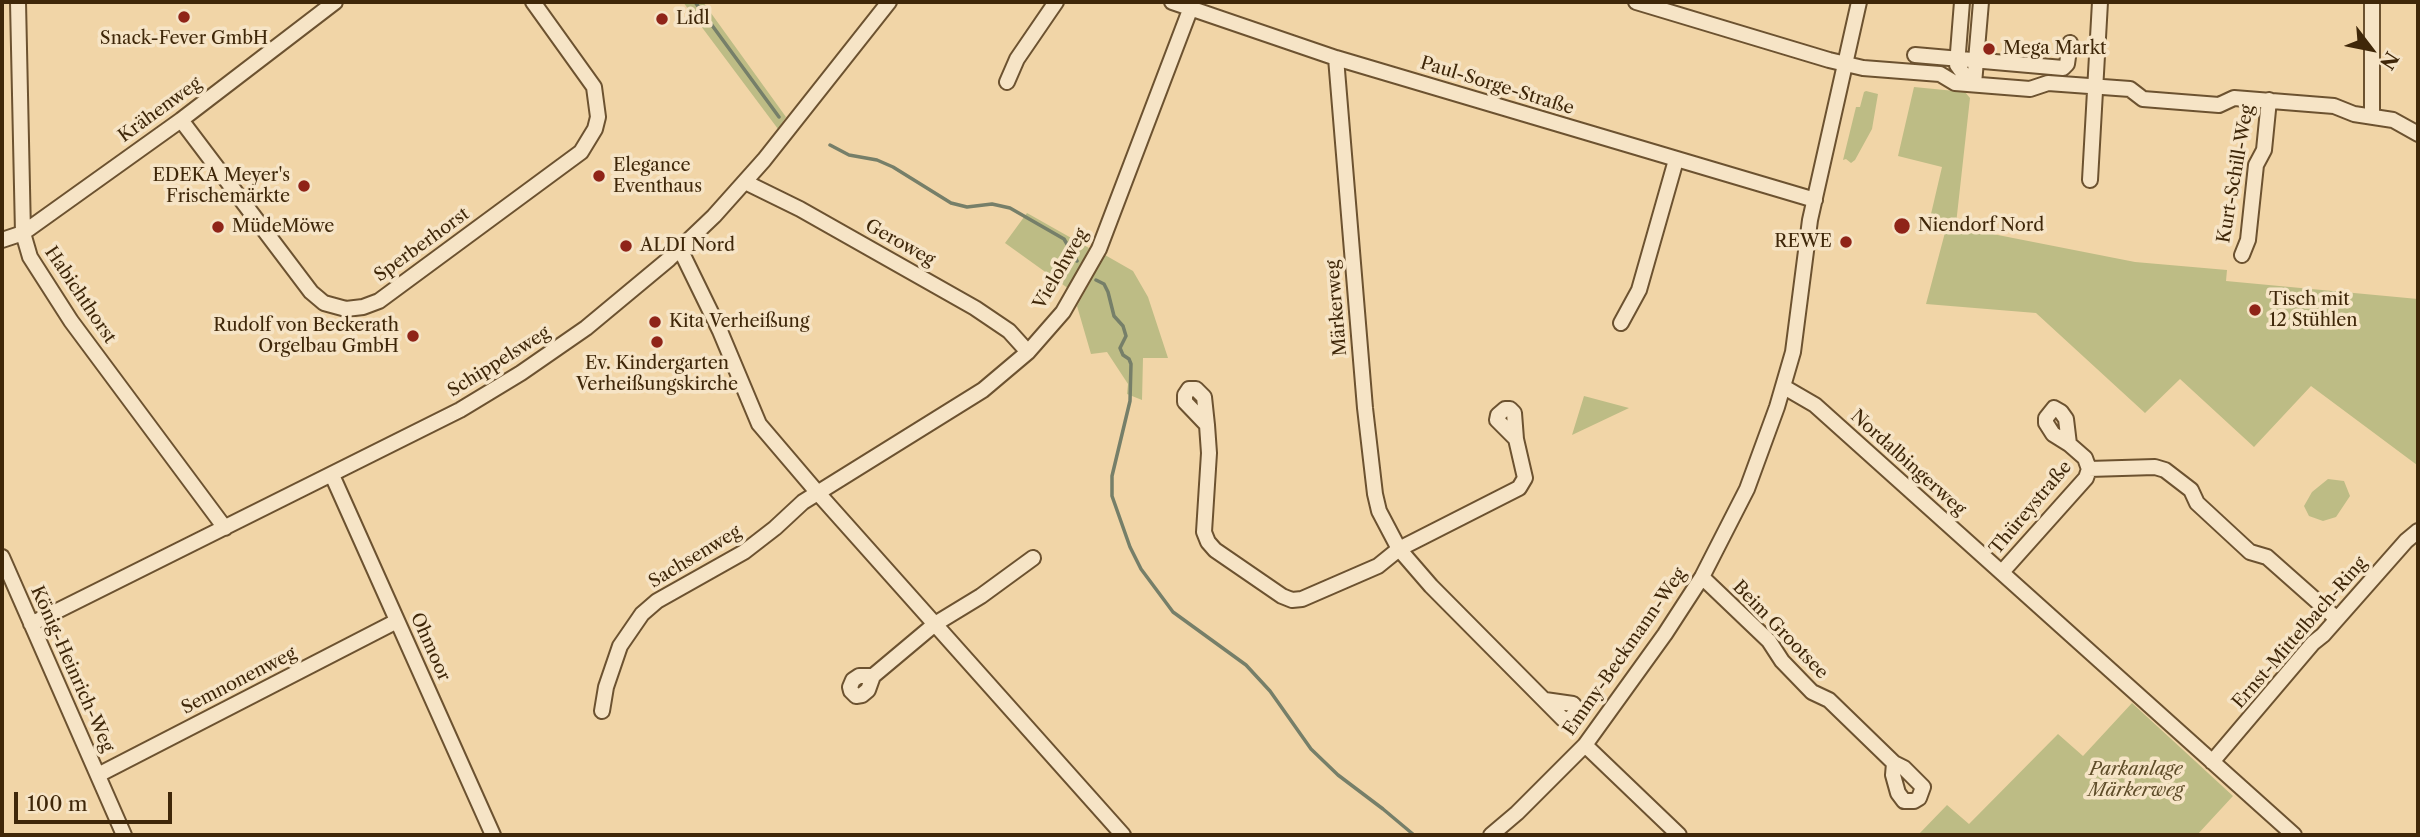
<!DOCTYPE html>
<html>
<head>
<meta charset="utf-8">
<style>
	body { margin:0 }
	#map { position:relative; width:2420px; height:837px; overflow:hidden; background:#f1d5a7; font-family:"Libre Caslon Text",serif }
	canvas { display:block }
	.frame { position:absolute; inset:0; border:4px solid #3f2709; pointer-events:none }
	.north { position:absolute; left:2336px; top:14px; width:70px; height:70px; -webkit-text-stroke:5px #f6e4c6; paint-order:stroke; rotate:122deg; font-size:19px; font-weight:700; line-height:28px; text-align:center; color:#3f2709 }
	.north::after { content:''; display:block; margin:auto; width:24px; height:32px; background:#3f2709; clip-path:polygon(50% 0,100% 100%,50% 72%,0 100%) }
	.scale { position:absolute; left:14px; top:792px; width:158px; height:32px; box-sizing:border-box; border:4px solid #3f2709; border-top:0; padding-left:9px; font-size:21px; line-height:24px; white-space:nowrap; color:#3f2709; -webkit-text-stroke:5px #f6e4c6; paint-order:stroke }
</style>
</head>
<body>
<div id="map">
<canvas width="2420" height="837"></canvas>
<div class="frame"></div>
<div class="north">N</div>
<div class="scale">100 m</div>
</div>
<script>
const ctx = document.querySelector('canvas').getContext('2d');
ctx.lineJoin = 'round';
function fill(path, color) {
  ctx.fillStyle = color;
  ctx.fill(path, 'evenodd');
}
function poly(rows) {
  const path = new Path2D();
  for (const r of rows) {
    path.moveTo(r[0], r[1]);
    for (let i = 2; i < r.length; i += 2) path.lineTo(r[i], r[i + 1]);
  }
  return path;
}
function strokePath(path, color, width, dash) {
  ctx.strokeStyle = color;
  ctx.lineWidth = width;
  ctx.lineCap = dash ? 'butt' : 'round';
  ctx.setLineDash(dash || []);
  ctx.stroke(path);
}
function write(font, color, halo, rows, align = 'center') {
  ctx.font = font + ' "Libre Caslon Text",serif';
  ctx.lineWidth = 7;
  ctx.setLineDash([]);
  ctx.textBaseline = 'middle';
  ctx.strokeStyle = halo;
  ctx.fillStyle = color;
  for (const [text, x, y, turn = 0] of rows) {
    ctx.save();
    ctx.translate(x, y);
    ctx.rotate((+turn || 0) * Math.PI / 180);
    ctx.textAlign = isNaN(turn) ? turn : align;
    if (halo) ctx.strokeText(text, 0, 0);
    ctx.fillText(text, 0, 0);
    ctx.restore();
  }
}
fill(poly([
	[683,2,703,2,786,117,778,129],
	[1914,87,1965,92,1970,98,1956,224,1931,214,1942,167,1898,156],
	[1866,91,1878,94,1872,129,1855,160,1851,163,1846,159,1843,160,1856,107,1860,107,1864,92],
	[1027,213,1089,248,1069,289,1005,243],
	[1947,225,2135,262,2227,270,2226,281,2418,299,2417,465,2311,386,2254,447,2180,379,2145,413,2036,313,1926,304],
	[1105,255,1133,271,1148,297,1168,358,1143,358,1142,400,1127,394,1128,384,1107,352,1091,354,1077,306],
	[1584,396,1629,408,1572,435],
	[2328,479,2344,481,2350,496,2336,517,2323,521,2309,516,2304,506,2312,492],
	[2132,703,2233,796,2197,835,1918,835,1947,805,1969,824,2058,734,2083,756]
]), '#bdbc85');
strokePath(poly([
	[695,2,779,117],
	[830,145,849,155,877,160,893,167,951,203,967,207,992,204,1010,208,1064,239,1077,261],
	[1096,280,1104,284,1108,292,1114,316,1123,326,1126,336,1120,348,1123,355,1129,359,1131,364,1130,401,1112,476,1112,496,1130,547,1141,569,1173,612,1246,665,1270,691,1311,749,1338,775,1383,809,1414,835]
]), '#767f69', 3.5);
const minor = poly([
	[18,2,23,233,30,257,71,321,225,528],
	[1172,2,1336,58,1815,200],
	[1636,2,1829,60,1863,68,1940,74,1955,83,2030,89,2048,83,2130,89,2143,99,2219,105,2234,98,2334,106,2354,114,2393,120,2418,134],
	[1962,2,1957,65,1965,76],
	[1915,55,2063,68,2067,64,2070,43],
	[1336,58,1365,408,1375,494,1379,511,1399,549,1431,586,1563,719,1568,720,1576,713,1576,708,1573,704,1545,700],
	[1007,82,1017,59,1056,2],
	[1974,84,1981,2],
	[2372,116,2372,2],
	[181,120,311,292,324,303,346,309,363,307,379,301,581,152,595,129,598,117,594,87,533,2],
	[2090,180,2100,2],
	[745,182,800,209,975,308,1009,331,1028,352],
	[2,240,23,233,181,120,335,2],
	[680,249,720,331,759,424,817,492,1123,835],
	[2242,255,2248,240,2256,165,2264,150,2269,100],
	[1621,323,1639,290,1676,160],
	[1784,387,1815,405,2294,835],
	[2054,408,2061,412,2066,419,2069,444,2053,434,2046,423,2046,418,2054,408],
	[1207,425,1204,397,1196,389,1189,389,1185,395,1185,402,1207,425,1209,453,1204,532,1208,542,1215,550,1282,596,1292,600,1302,599,1378,566,1399,549,1519,488,1525,478,1516,439,1514,413,1510,409,1505,409,1498,415,1497,420,1516,439],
	[2089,469,2155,467,2165,470,2191,490,2197,503,2250,552,2267,557,2337,619],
	[332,475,493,835],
	[2,557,124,835],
	[2002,572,2086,478,2089,469,2085,458,2069,444],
	[1702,577,1769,641,1782,661,1812,692,1829,700,1894,763,1904,768,1923,787,1919,798,1914,801,1904,801,1898,793,1893,775,1894,763],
	[31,624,460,410,521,373,586,328,669,259,714,216,764,160,889,2],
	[873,676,868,690,862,695,856,696,851,691,850,687,853,680,859,676,873,676,935,624,981,596,1033,558],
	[602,711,606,687,620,646,642,614,657,601,744,552,775,528,803,502,983,390,1028,352,1063,312,1099,249,1193,2],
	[1585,745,1679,835],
	[2212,762,2313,643,2323,635,2406,541,2418,531],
	[98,775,397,621],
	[1491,835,1517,813,1585,745,1665,634,1702,577,1747,489,1777,407,1793,352,1810,220,1859,2]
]);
strokePath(minor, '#6c5230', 18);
strokePath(minor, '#f6e4c6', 14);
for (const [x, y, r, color] of [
	[184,17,7,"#8f2418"],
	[662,19,7,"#8f2418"],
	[1989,49,7,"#8f2418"],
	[599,176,7,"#8f2418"],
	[304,186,7,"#8f2418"],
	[1902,226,9,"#8f2418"],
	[218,227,7,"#8f2418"],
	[1846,242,7,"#8f2418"],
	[626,246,7,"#8f2418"],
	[2255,310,7,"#8f2418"],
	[655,322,7,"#8f2418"],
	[413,336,7,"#8f2418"],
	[657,342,7,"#8f2418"]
]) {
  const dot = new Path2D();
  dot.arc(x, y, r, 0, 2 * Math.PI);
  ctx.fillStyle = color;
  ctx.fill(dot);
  strokePath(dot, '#f6e4c6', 2.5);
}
write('18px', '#3f2709', '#f6e4c6', [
	["Lidl",676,19],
	["Snack-Fever GmbH",184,39,"center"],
	["Mega Markt",2003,49],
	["Elegance",613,166],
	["Eventhaus",613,187],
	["EDEKA Meyer's",290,176,"right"],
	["Frischemärkte",290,197,"right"],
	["Niendorf Nord",1918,226],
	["MüdeMöwe",232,227],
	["REWE",1832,242,"right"],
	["ALDI Nord",640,246],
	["Tisch mit",2269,300],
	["12 Stühlen",2269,321],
	["Kita Verheißung",669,322],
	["Rudolf von Beckerath",399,326,"right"],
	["Orgelbau GmbH",399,347,"right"],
	["Ev. Kindergarten",657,364,"center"],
	["Verheißungskirche",657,385,"center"]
], 'left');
write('18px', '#3f2709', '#f6e4c6', [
	["Paul-Sorge-Straße",1497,86,17],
	["Krähenweg",160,110,-36],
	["Kurt-Schill-Weg",2236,174,-80],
	["Geroweg",900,243,29],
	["Sperberhorst",422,245,-36],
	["Vielohweg",1061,269,-60],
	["Habichthorst",80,295,56],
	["Märkerweg",1337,308,-95],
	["Schippelsweg",499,362,-32],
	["Nordalbingerweg",1908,463,42],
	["Thüreystraße",2031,508,-50],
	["Sachsenweg",695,557,-31],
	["Beim Grootsee",1780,630,46],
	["Ernst-Mittelbach-Ring",2300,633,-49],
	["Ohmoor",430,647,66],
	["Emmy-Beckmann-Weg",1625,652,-55],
	["König-Heinrich-Weg",72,669,66],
	["Semnonenweg",239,681,-27]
]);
write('italic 18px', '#5e4c28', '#f6e4c6', [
	["Parkanlage",2136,770],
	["Märkerweg",2136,791]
]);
</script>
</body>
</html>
